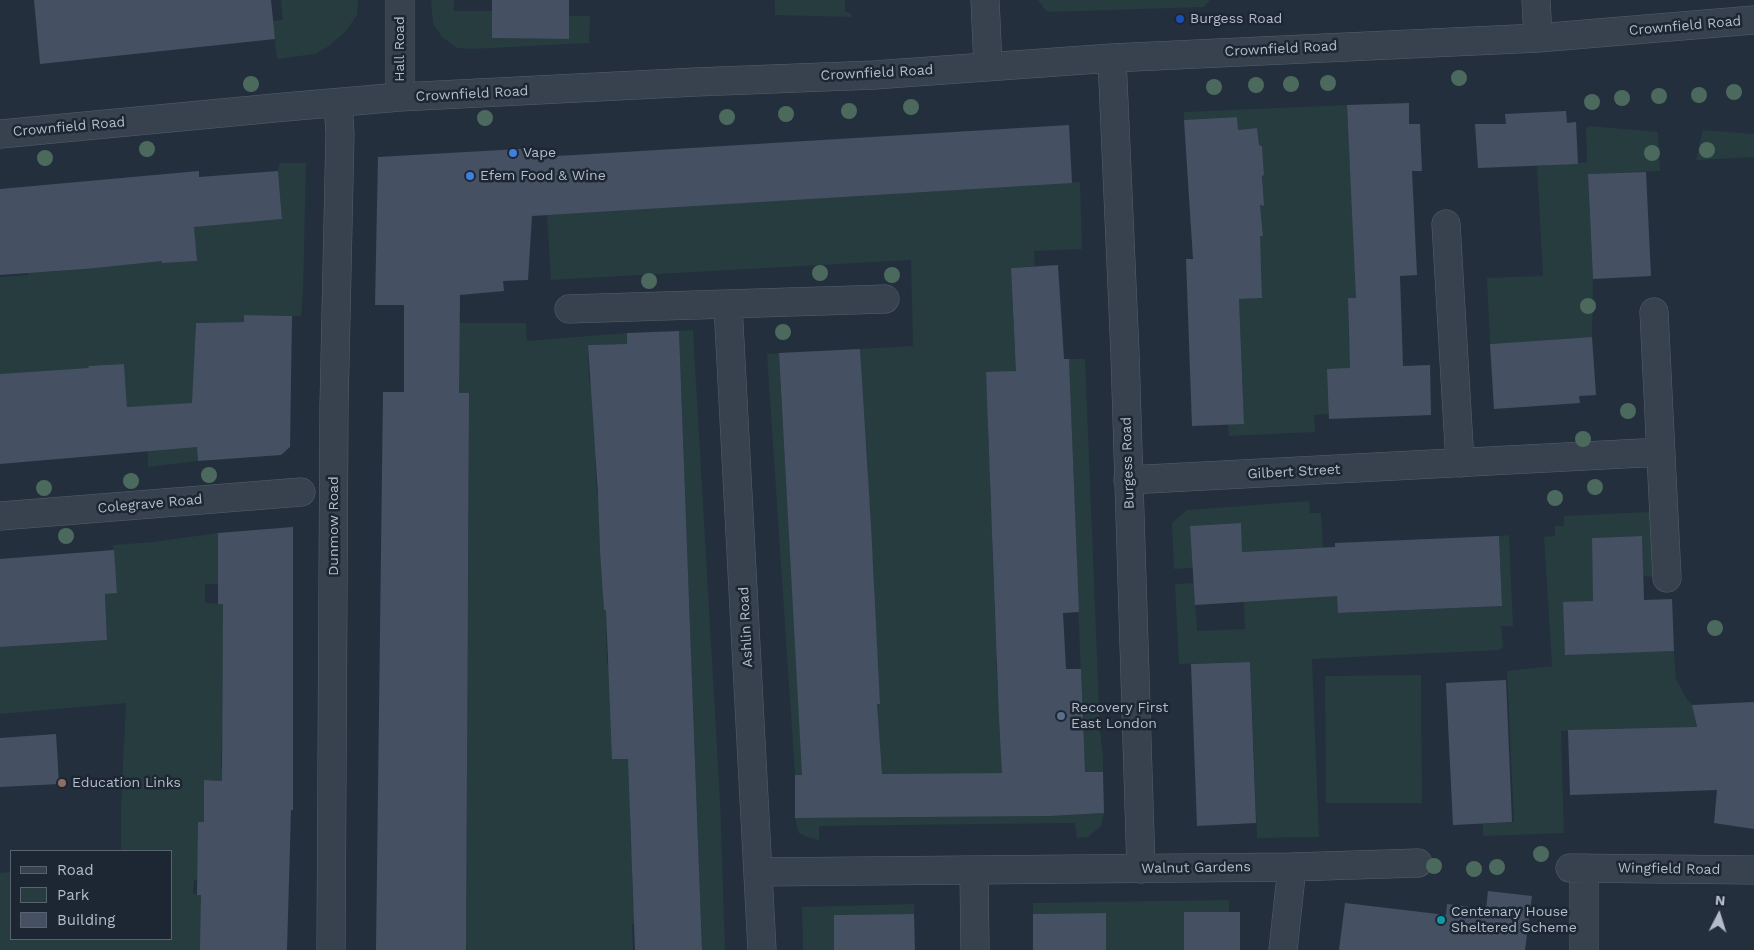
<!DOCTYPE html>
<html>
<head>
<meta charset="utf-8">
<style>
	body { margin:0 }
	#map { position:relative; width:1754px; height:950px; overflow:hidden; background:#242f3e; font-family:"Work Sans",sans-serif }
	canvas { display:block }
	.legend { position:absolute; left:10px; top:850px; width:162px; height:90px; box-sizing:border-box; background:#1d2633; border:1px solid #59626f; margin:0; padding:6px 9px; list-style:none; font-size:15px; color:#b4bcc9 }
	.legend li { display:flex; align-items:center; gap:10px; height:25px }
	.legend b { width:25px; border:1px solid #59626f }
	.north { position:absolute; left:1694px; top:890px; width:50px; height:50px; -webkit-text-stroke:4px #1d2633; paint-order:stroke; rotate:5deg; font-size:14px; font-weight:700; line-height:20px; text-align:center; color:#b4bcc9 }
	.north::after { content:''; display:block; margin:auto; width:18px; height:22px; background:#b4bcc9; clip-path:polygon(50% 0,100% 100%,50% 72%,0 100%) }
</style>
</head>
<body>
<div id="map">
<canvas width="1754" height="950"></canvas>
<ul class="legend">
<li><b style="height:6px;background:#38414e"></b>Road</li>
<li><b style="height:14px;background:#263c3f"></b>Park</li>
<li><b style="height:14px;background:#455162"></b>Building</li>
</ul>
<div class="north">N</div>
</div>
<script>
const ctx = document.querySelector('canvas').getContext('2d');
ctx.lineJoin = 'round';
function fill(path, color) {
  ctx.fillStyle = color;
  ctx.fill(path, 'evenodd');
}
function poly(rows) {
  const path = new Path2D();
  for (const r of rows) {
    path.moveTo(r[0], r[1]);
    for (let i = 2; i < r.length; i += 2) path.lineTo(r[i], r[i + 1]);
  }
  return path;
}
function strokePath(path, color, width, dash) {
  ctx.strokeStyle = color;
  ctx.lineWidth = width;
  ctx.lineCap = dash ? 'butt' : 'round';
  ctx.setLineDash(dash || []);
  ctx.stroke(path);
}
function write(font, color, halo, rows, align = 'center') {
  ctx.font = font + ' "Work Sans",sans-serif';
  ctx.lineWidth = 5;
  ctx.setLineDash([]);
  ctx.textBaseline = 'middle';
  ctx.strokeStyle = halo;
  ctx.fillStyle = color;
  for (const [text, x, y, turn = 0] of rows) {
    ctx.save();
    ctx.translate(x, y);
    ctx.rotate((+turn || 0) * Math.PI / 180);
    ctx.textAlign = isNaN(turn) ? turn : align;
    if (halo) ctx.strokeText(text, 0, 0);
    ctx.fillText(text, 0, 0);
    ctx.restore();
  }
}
fill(poly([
	[281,0,358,0,357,15,346,31,329,46,315,54,277,59,273,21,283,20],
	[431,0,454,0,454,11,492,11,493,38,568,39,569,16,590,16,589,43,471,49,457,48,442,37,433,23],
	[775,0,845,0,845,12,851,13,851,17,775,15],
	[1038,0,1210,0,1204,7,1047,12],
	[1347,105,1357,298,1348,299,1349,345,1358,368,1329,414,1314,415,1315,432,1229,436,1228,424,1244,424,1239,299,1262,298,1261,275,1238,276,1226,238,1263,235,1260,205,1263,206,1262,176,1264,175,1262,146,1259,145,1257,128,1238,130,1237,117,1184,120,1184,112],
	[1589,126,1658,132,1660,171,1588,174,1593,279,1592,337,1490,344,1487,278,1543,276,1537,166,1587,162,1586,128],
	[1703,130,1754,134,1754,157,1696,160],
	[280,163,306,163,303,294,301,316,245,315,244,322,196,323,195,362,198,461,148,467,146,406,127,407,124,364,89,366,92,409,0,376,0,277,28,275,24,231,42,230,46,272,85,269,159,219,163,263,196,261,193,216,211,225,282,219,278,171],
	[1080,182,1082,249,1034,251,1035,266,1011,268,1015,349,1046,348,1046,360,1023,361,1024,371,986,373,988,410,1025,409,1025,418,1026,428,988,430,990,467,1027,466,1028,475,1028,485,990,487,992,521,1029,520,1030,541,992,543,994,581,1032,579,1033,599,994,601,996,637,1034,635,1035,656,996,658,998,694,1036,693,1037,718,999,719,1000,738,1083,732,1069,359,1085,359,1100,731,1103,757,1103,772,795,775,767,354,779,353,801,750,880,745,878,727,844,729,843,706,880,703,877,667,840,669,839,649,877,647,875,613,839,614,837,592,874,590,873,559,835,561,834,537,871,535,871,516,869,499,832,501,831,480,868,478,866,442,830,444,829,424,863,421,861,386,827,388,826,369,861,367,860,349,913,346,911,260,551,280,547,215],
	[404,323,526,323,527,341,627,333,627,344,588,345,589,383,631,381,592,404,594,440,634,439,635,457,595,459,597,494,638,493,599,515,600,551,641,550,603,592,604,610,644,608,645,627,606,629,607,665,648,664,612,740,613,759,652,758,654,811,630,812,630,831,631,850,657,849,632,869,633,906,659,923,632,924,633,950,466,950,467,782,422,781,468,582,469,433,447,433,404,392,404,387,459,387,459,327],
	[693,330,720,800,725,950,702,950,679,331],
	[1309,501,1310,513,1321,513,1323,547,1335,547,1338,613,1502,606,1499,536,1509,535,1513,626,1501,626,1503,647,1499,650,1312,659,1319,837,1257,838,1250,662,1179,664,1175,584,1194,583,1197,631,1245,629,1243,592,1312,548,1242,552,1240,523,1190,526,1193,568,1174,569,1172,523,1187,510],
	[1650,512,1655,577,1643,576,1642,536,1592,538,1593,577,1629,652,1674,651,1676,679,1687,699,1692,705,1703,757,1593,730,1561,731,1564,833,1483,836,1483,824,1514,822,1507,671,1552,666,1544,537,1555,536,1555,526,1564,526,1564,516],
	[218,533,218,553,224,584,205,584,205,603,224,604,222,714,244,733,222,732,221,768,224,769,223,781,204,780,205,881,194,880,193,894,220,895,200,950,0,950,0,873,11,872,11,939,171,939,171,851,121,851,121,804,126,703,0,714,0,647,56,643,71,596,76,642,107,640,105,594,117,592,113,545,153,542],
	[1421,675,1422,803,1326,803,1325,676],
	[1104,813,1101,826,1088,837,1077,838,1075,823,819,826,819,840,807,837,799,833,795,818,1052,816],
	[1229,900,1229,912,1184,912,1184,950,1106,950,1106,913,1033,914,1033,903],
	[914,904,914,914,834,915,834,950,803,950,802,907]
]), '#263c3f');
fill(poly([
	[34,0,271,0,275,39,40,64],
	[492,0,569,0,569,39,492,38],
	[1409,103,1409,124,1420,124,1422,171,1412,171,1417,275,1400,276,1403,366,1430,365,1431,415,1329,419,1327,369,1350,368,1348,298,1356,298,1347,105],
	[1566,111,1567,123,1576,122,1578,164,1478,168,1475,124,1506,124,1505,114],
	[1237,117,1238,130,1257,128,1259,145,1262,146,1264,175,1262,176,1264,206,1260,205,1263,236,1260,236,1262,298,1239,299,1244,424,1192,426,1186,259,1193,259,1184,120],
	[1069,125,1072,183,532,216,528,280,503,281,504,291,460,295,459,393,469,393,466,950,376,950,383,392,404,392,404,305,375,305,378,157,537,148,536,157,575,155],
	[199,171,199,177,278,171,282,219,194,227,197,261,162,263,162,261,85,269,0,275,0,189],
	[1646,172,1651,276,1593,279,1588,174],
	[1058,265,1064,359,1069,359,1079,612,1063,613,1066,669,1081,669,1085,772,1103,772,1104,813,1050,816,795,818,795,775,802,775,779,353,860,349,871,525,880,704,877,704,882,774,1002,773,999,719,986,372,1016,371,1011,268],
	[244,315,292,316,290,447,281,455,198,461,197,447,0,464,0,374,89,368,88,366,124,364,127,407,192,403,196,323,244,322],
	[679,331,702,950,635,950,628,759,612,759,606,610,604,610,600,551,598,494,588,345,627,344,627,333],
	[1592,337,1596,395,1579,396,1580,403,1494,409,1490,344],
	[1241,523,1242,552,1335,547,1335,543,1499,536,1502,606,1338,613,1337,596,1195,605,1190,526],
	[293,527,293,810,291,810,287,950,200,950,201,895,197,895,198,822,204,822,204,780,222,781,223,604,218,604,218,533],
	[1642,536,1644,600,1672,599,1674,651,1565,655,1563,602,1593,601,1592,538],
	[114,550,117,593,105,594,107,640,0,647,0,559],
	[1250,662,1256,823,1197,826,1191,664],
	[1506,680,1512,822,1453,825,1446,683],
	[1754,702,1754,829,1714,823,1717,790,1570,795,1568,730,1697,727,1692,705],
	[56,734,59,784,0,787,0,738],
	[1488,891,1532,896,1525,950,1339,950,1345,903,1446,915,1447,904,1486,909],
	[1184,912,1240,912,1240,950,1184,950],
	[1106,913,1106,950,1033,950,1033,914],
	[914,914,915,950,834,950,834,915]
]), '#455162');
const minor = poly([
	[400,0,400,97],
	[985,0,988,66],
	[1536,0,1538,38],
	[1112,58,1125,354,1141,869],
	[0,134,285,107,400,97,696,82,874,75,1112,58,1538,38,1754,20],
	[1446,224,1460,463],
	[728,305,762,950],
	[569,309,885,299],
	[1654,312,1667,578],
	[1128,480,1661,452],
	[0,516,301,492],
	[1570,868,1754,870],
	[1584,868,1584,950],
	[974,870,975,950],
	[758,872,1292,867,1418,863],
	[331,950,334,406,340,133,338,103],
	[1283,950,1292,867]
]);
strokePath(minor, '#565f6c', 29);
strokePath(minor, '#38414e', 28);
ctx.fillStyle = '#4b6a5d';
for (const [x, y] of [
	[1459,78],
	[1328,83],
	[251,84],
	[1291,84],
	[1256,85],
	[1214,87],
	[1734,92],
	[1699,95],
	[1659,96],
	[1622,98],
	[1592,102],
	[911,107],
	[849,111],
	[786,114],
	[727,117],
	[485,118],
	[147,149],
	[1707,150],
	[1652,153],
	[45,158],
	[820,273],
	[892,275],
	[649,281],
	[1588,306],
	[783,332],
	[1628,411],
	[1583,439],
	[209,475],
	[131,481],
	[1595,487],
	[44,488],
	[1555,498],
	[66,536],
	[1715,628],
	[1541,854],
	[1434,866],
	[1497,867],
	[1474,869]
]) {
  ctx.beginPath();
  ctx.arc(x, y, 8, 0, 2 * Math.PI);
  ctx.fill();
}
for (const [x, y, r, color] of [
	[1180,19,5,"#1a4fb4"],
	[513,153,5,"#3f7fe0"],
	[470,176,5,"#3f7fe0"],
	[1061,716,5,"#5c6f8a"],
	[62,783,5,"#8d6e63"],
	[1441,920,5,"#0f9aa8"]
]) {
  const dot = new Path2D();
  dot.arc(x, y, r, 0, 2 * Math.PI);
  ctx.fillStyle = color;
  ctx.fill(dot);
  strokePath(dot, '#1d2633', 2);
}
write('14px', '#b4bcc9', '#1d2633', [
	["Burgess Road",1190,19],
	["Vape",523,153],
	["Efem Food & Wine",480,176],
	["Recovery First",1071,708],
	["East London",1071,724],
	["Education Links",72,783],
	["Centenary House",1451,912],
	["Sheltered Scheme",1451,928]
], 'left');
write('14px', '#b4bcc9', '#1d2633', [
	["Crownfield Road",1685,26,-5],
	["Hall Road",400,49,-90],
	["Crownfield Road",1281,49,-3],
	["Crownfield Road",877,73,-3],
	["Crownfield Road",472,94,-3],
	["Crownfield Road",69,127,-5],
	["Burgess Road",1128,463,-92],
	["Gilbert Street",1294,472,-3],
	["Colegrave Road",150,504,-5],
	["Dunmow Road",334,526,-90],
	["Ashlin Road",746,627,-93],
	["Walnut Gardens",1196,868,-1],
	["Wingfield Road",1669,869,1]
]);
</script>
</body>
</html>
